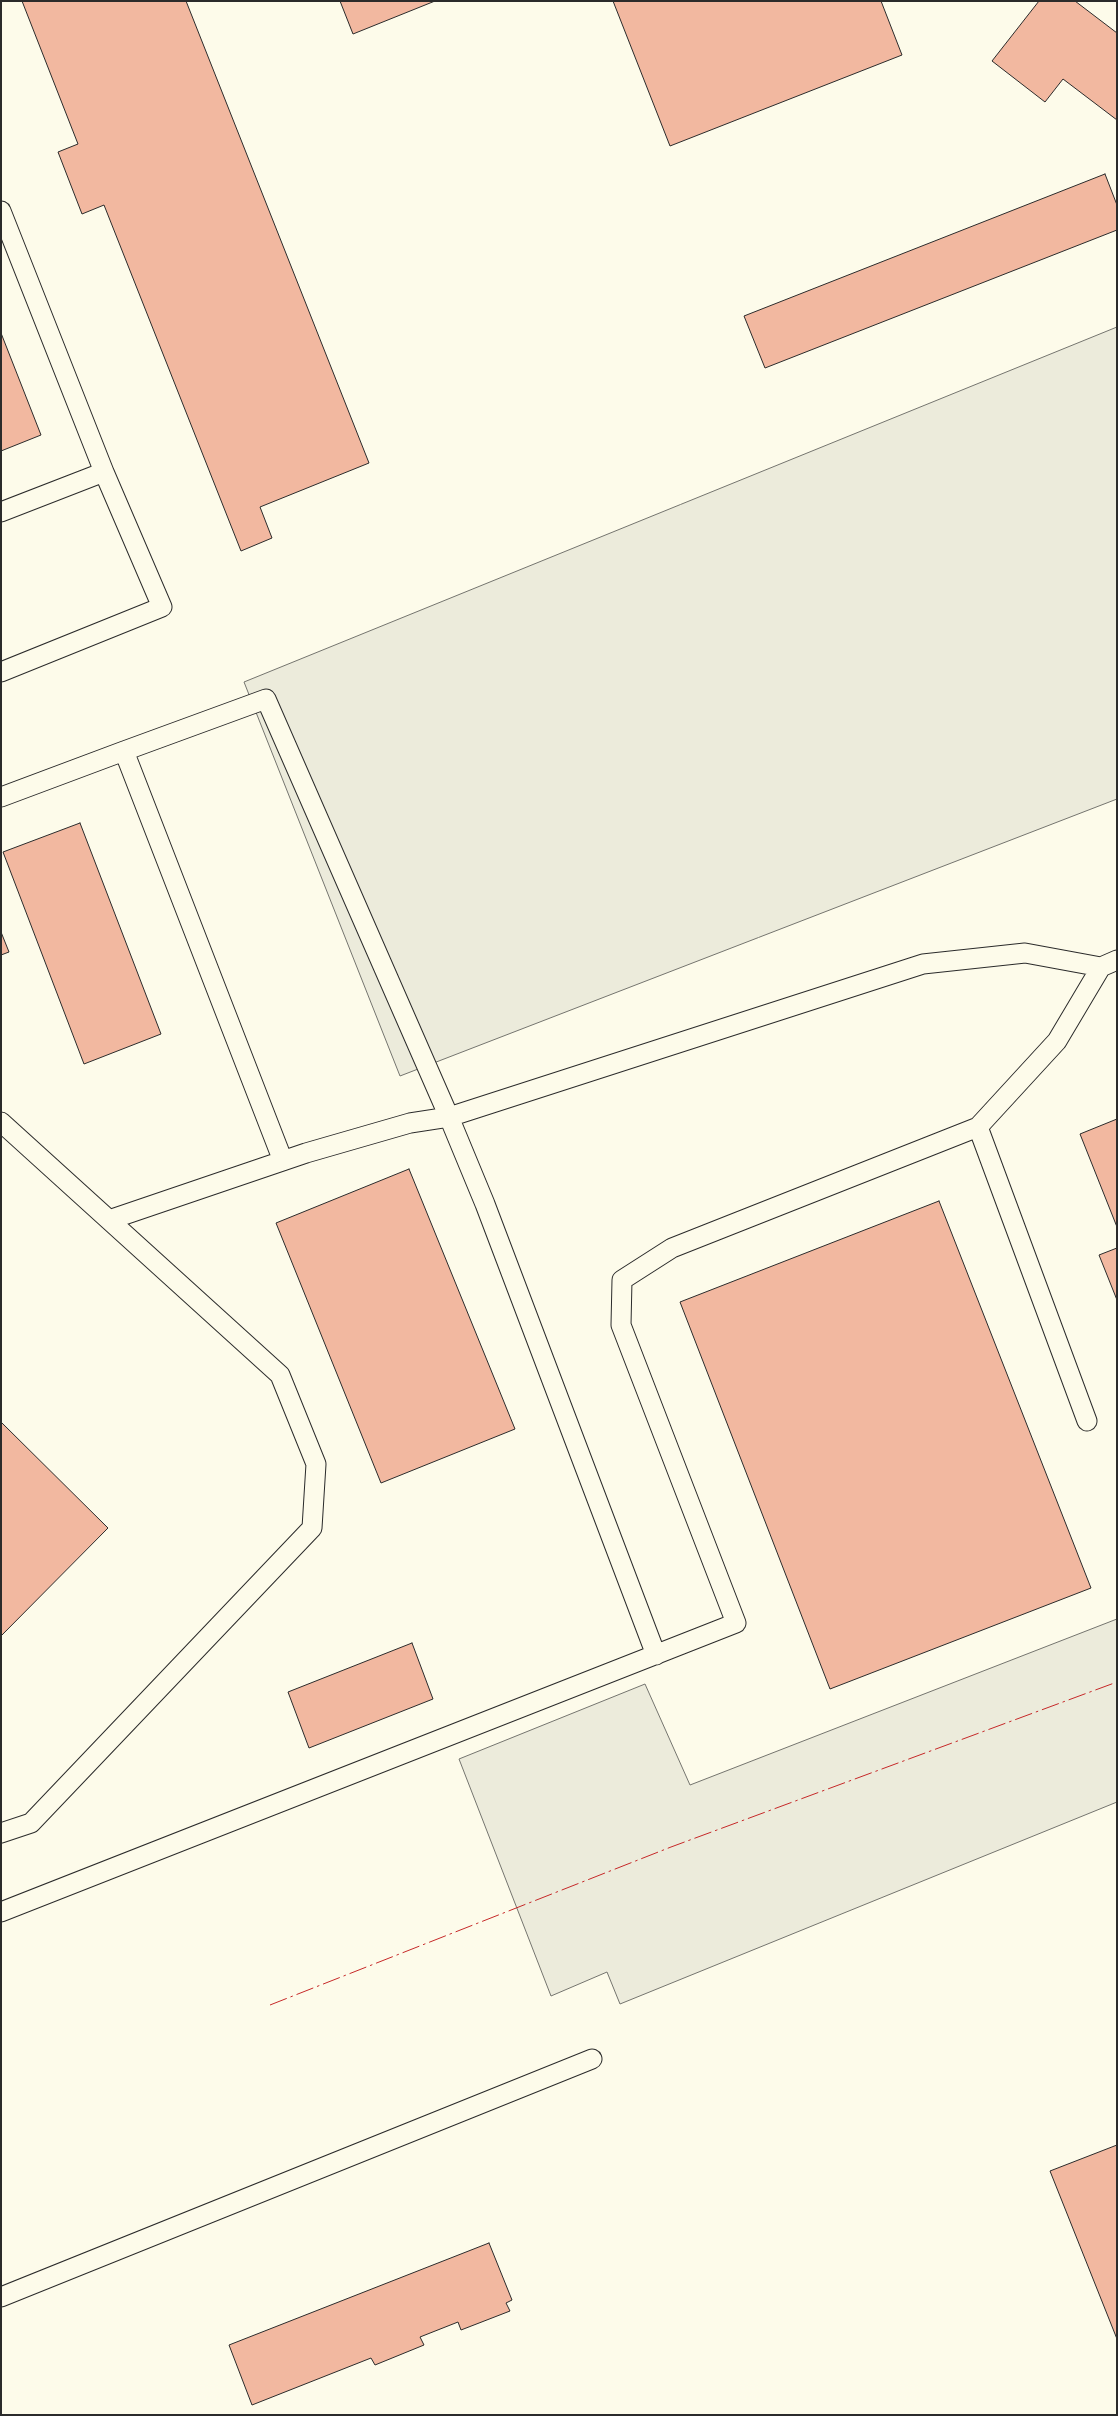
<!DOCTYPE html>
<html>
<head>
<meta charset="utf-8">
<style>
	body { margin:0 }
	#map { position:relative; width:1118px; height:2416px; overflow:hidden; background:#fdfbea; font-family:Roboto,sans-serif }
	canvas { display:block }
	.frame { position:absolute; inset:0; border:2px solid #2b2b2b; pointer-events:none }
</style>
</head>
<body>
<div id="map">
<canvas width="1118" height="2416"></canvas>
<div class="frame"></div>
</div>
<script>
const ctx = document.querySelector('canvas').getContext('2d');
ctx.lineJoin = 'round';
function fill(path, color) {
  ctx.fillStyle = color;
  ctx.fill(path, 'evenodd');
}
function poly(rows) {
  const path = new Path2D();
  for (const r of rows) {
    path.moveTo(r[0], r[1]);
    for (let i = 2; i < r.length; i += 2) path.lineTo(r[i], r[i + 1]);
  }
  return path;
}
function strokePath(path, color, width, dash) {
  ctx.strokeStyle = color;
  ctx.lineWidth = width;
  ctx.lineCap = dash ? 'butt' : 'round';
  ctx.setLineDash(dash || []);
  ctx.stroke(path);
}
const green = poly([
	[1117,327,1117,799,400,1076,244,682,1117,327],
	[1117,1619,1117,1802,620,2004,607,1972,551,1996,459,1759,645,1684,690,1785,1117,1619]
]);
fill(green, '#ecebdb');
strokePath(green, '#74746e', 1);
const building = poly([
	[22,1,186,1,369,463,260,507,272,538,241,551,104,205,82,214,58,152,78,144,22,1],
	[340,1,435,1,353,34,340,1],
	[613,1,881,1,902,55,670,146,613,1],
	[1039,1,1075,1,1117,33,1117,120,1063,79,1045,102,992,61,1039,1],
	[1105,174,1117,205,1117,230,765,368,744,316,1105,174],
	[1,333,41,435,1,451,1,333],
	[80,823,161,1034,84,1064,3,852,80,823],
	[1,932,9,952,1,955,1,932],
	[1117,1119,1117,1227,1080,1134,1117,1119],
	[409,1169,515,1429,381,1483,276,1223,409,1169],
	[939,1201,1091,1588,830,1689,680,1302,939,1201],
	[1117,1248,1117,1300,1099,1255,1117,1248],
	[1,1422,108,1528,1,1636,1,1422],
	[412,1643,433,1699,309,1748,288,1692,412,1643],
	[1117,2145,1117,2339,1050,2171,1117,2145],
	[489,2243,512,2300,506,2303,510,2311,461,2330,458,2322,420,2337,424,2345,375,2365,371,2358,252,2405,229,2345,489,2243]
]);
fill(building, '#f2b8a0');
strokePath(building, '#2b2b2b', 1);
const service = poly([
	[1,211,104,472,1,512],
	[1,672,162,607,104,472],
	[1,797,124,751,283,1161],
	[1,1122,280,1375,316,1464,312,1528,31,1823,1,1833],
	[978,1127,1057,1041,1101,967],
	[109,1220,306,1153,410,1123,449,1117,266,699,124,751],
	[656,1655,485,1204,449,1117,923,964,1025,953,1101,967,1117,960],
	[1,1912,736,1623,621,1325,622,1280,672,1248,978,1127,1087,1421],
	[1,2297,592,2059]
]);
strokePath(service, '#2b2b2b', 21);
strokePath(service, '#fdfbea', 19);
strokePath(poly([
	[270,2005,671,1847,1117,1682]
]), '#c62828', 1, [18, 4, 2.5, 4]);
</script>
</body>
</html>
